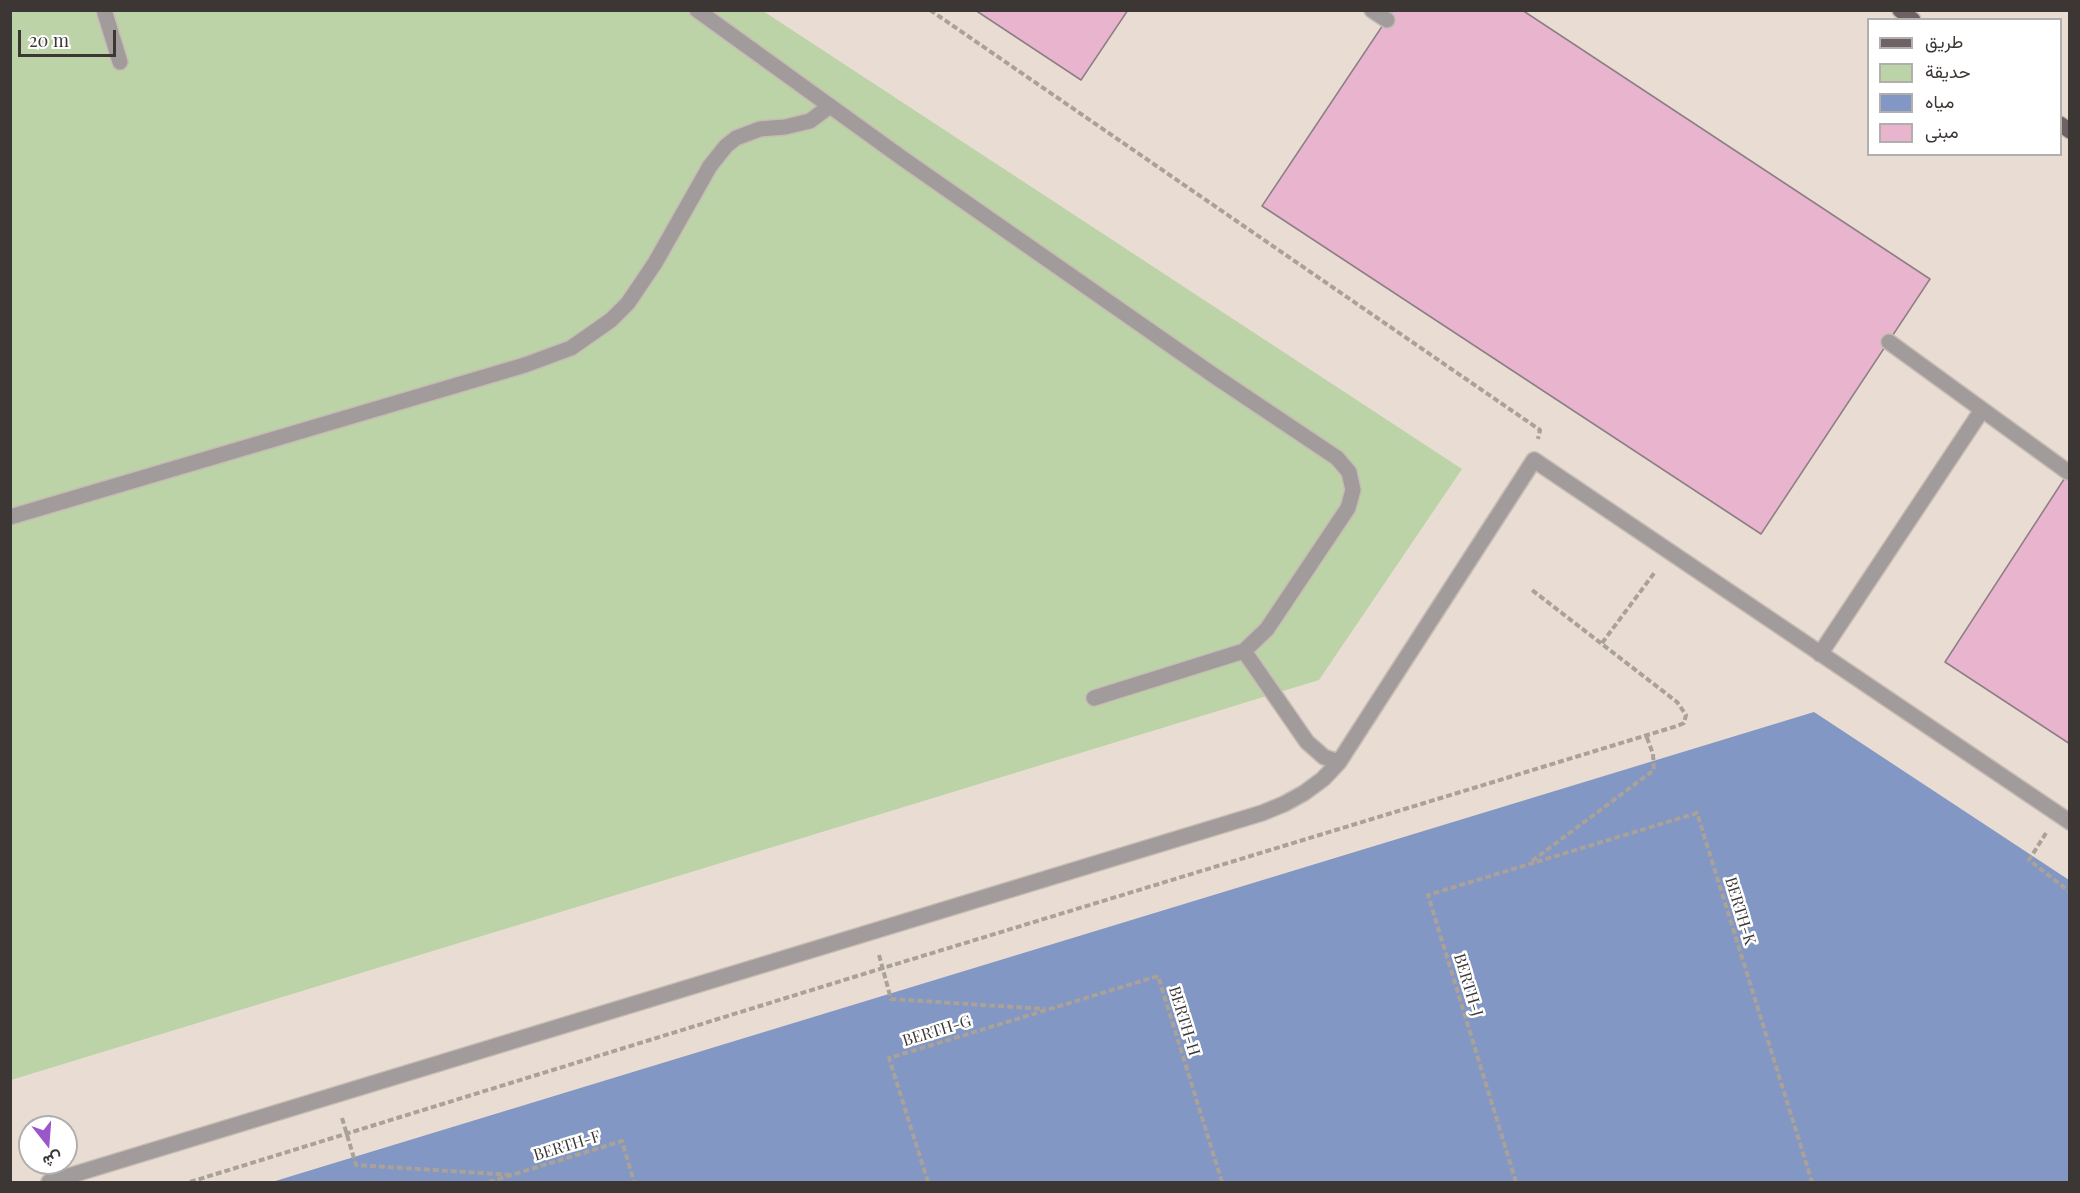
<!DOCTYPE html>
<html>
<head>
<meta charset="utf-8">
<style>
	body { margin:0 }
	#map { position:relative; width:2080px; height:1193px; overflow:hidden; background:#e9ddd3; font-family:"Playfair Display",Vazirmatn,serif }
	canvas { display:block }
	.frame { position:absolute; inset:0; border:12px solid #3c3734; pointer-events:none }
	.legend { position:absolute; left:1867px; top:18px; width:195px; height:138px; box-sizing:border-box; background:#fff; border:2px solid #b1afae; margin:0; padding:8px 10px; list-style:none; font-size:18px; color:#3c3734 }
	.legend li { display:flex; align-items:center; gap:12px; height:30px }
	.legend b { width:30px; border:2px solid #b1afae }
	.north { position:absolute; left:18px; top:1115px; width:60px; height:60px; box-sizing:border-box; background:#fff; border:2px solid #b1afae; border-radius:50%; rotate:163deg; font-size:16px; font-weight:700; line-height:24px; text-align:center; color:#3c3734 }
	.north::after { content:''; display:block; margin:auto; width:21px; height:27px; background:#9b56ca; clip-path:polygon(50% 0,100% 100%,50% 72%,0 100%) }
	.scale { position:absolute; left:18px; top:30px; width:98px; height:27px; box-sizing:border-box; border:3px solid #3c3734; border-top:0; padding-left:8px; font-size:18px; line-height:21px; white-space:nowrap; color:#3c3734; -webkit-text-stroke:4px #fff; paint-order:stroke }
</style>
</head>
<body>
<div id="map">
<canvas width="2080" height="1193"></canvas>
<div class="frame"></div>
<ul class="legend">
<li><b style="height:8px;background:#6f6264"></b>طريق</li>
<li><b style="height:16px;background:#bbd3a6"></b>حديقة</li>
<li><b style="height:16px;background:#8297c3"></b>مياه</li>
<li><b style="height:16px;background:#e9b4cd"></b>مبنى</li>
</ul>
<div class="north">ش</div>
<div class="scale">20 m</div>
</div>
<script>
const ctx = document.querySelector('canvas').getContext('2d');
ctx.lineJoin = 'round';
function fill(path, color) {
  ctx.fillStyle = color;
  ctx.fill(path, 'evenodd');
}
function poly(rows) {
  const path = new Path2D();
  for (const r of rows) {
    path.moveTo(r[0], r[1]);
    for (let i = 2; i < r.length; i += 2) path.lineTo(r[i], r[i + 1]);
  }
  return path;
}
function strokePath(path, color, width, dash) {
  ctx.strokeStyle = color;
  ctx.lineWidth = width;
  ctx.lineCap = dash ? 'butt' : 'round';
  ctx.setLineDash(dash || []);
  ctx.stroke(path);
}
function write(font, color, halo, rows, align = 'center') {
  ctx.font = font + ' "Playfair Display",serif';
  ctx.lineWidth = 5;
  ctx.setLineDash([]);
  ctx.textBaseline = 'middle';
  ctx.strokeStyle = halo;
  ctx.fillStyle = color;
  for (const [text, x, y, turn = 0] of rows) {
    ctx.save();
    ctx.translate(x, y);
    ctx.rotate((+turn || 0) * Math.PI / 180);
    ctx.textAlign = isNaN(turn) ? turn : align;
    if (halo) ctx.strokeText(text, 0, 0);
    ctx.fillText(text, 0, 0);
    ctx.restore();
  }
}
fill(poly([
	[11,11,763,11,1462,469,1319,680,11,1080]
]), '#bbd3a6');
fill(poly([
	[1814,712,2069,880,2069,1182,272,1182]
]), '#8297c3');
const building = poly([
	[975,10,1128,10,1081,80,975,10],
	[1393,10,1522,10,1930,279,1761,534,1262,206,1393,10],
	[2070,470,2070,744,1945,662,2070,470]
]);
fill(building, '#e9b4cd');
strokePath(building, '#8c7f85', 1.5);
const lane = poly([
	[104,10,120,62],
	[697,10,902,158,1216,377,1337,458,1349,472,1353,490,1348,508,1267,629,1244,651,1094,698],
	[1372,10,1387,20],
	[1889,342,2068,472],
	[1244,651,1307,742,1324,757,1339,762],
	[1820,654,1982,410],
	[49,1182,1262,813,1284,804,1304,793,1323,779,1339,762,1534,460,2070,822]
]);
const street = poly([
	[10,517,525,365,571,348,611,320,628,303,655,263,710,166,726,146,736,138,760,129,785,127,810,121,830,106]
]);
const primary = poly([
	[1900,10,1913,20],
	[2060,124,2070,131]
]);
strokePath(lane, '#c6bcb3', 18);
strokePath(street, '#c6bcb3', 18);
strokePath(primary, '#c6bcb3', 18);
strokePath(poly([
	[930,10,1540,430,1538,439],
	[1602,643,1655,572],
	[2046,833,2029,860,2070,892],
	[1532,861,1654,770,1653,754,1646,735],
	[879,955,891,999,1045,1009],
	[342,1118,356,1165,512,1175],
	[190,1182,883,968,1677,726,1684,723,1686,715,1677,702,1532,590],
	[489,1182,622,1141,634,1182],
	[928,1182,889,1058,1158,976,1222,1182],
	[1516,1182,1428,895,1697,813,1812,1182]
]), '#aaa199', 4, [6, 3]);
strokePath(lane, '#a29b9c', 15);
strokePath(street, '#a29b9c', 15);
strokePath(primary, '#6f6264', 15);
write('16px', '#3c3734', '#fff', [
	["BERTH-K",1740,911,73],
	["BERTH-J",1468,985,73],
	["BERTH-H",1184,1021,73],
	["BERTH-G",937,1031,-17],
	["BERTH-F",567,1146,-17]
]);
</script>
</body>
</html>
